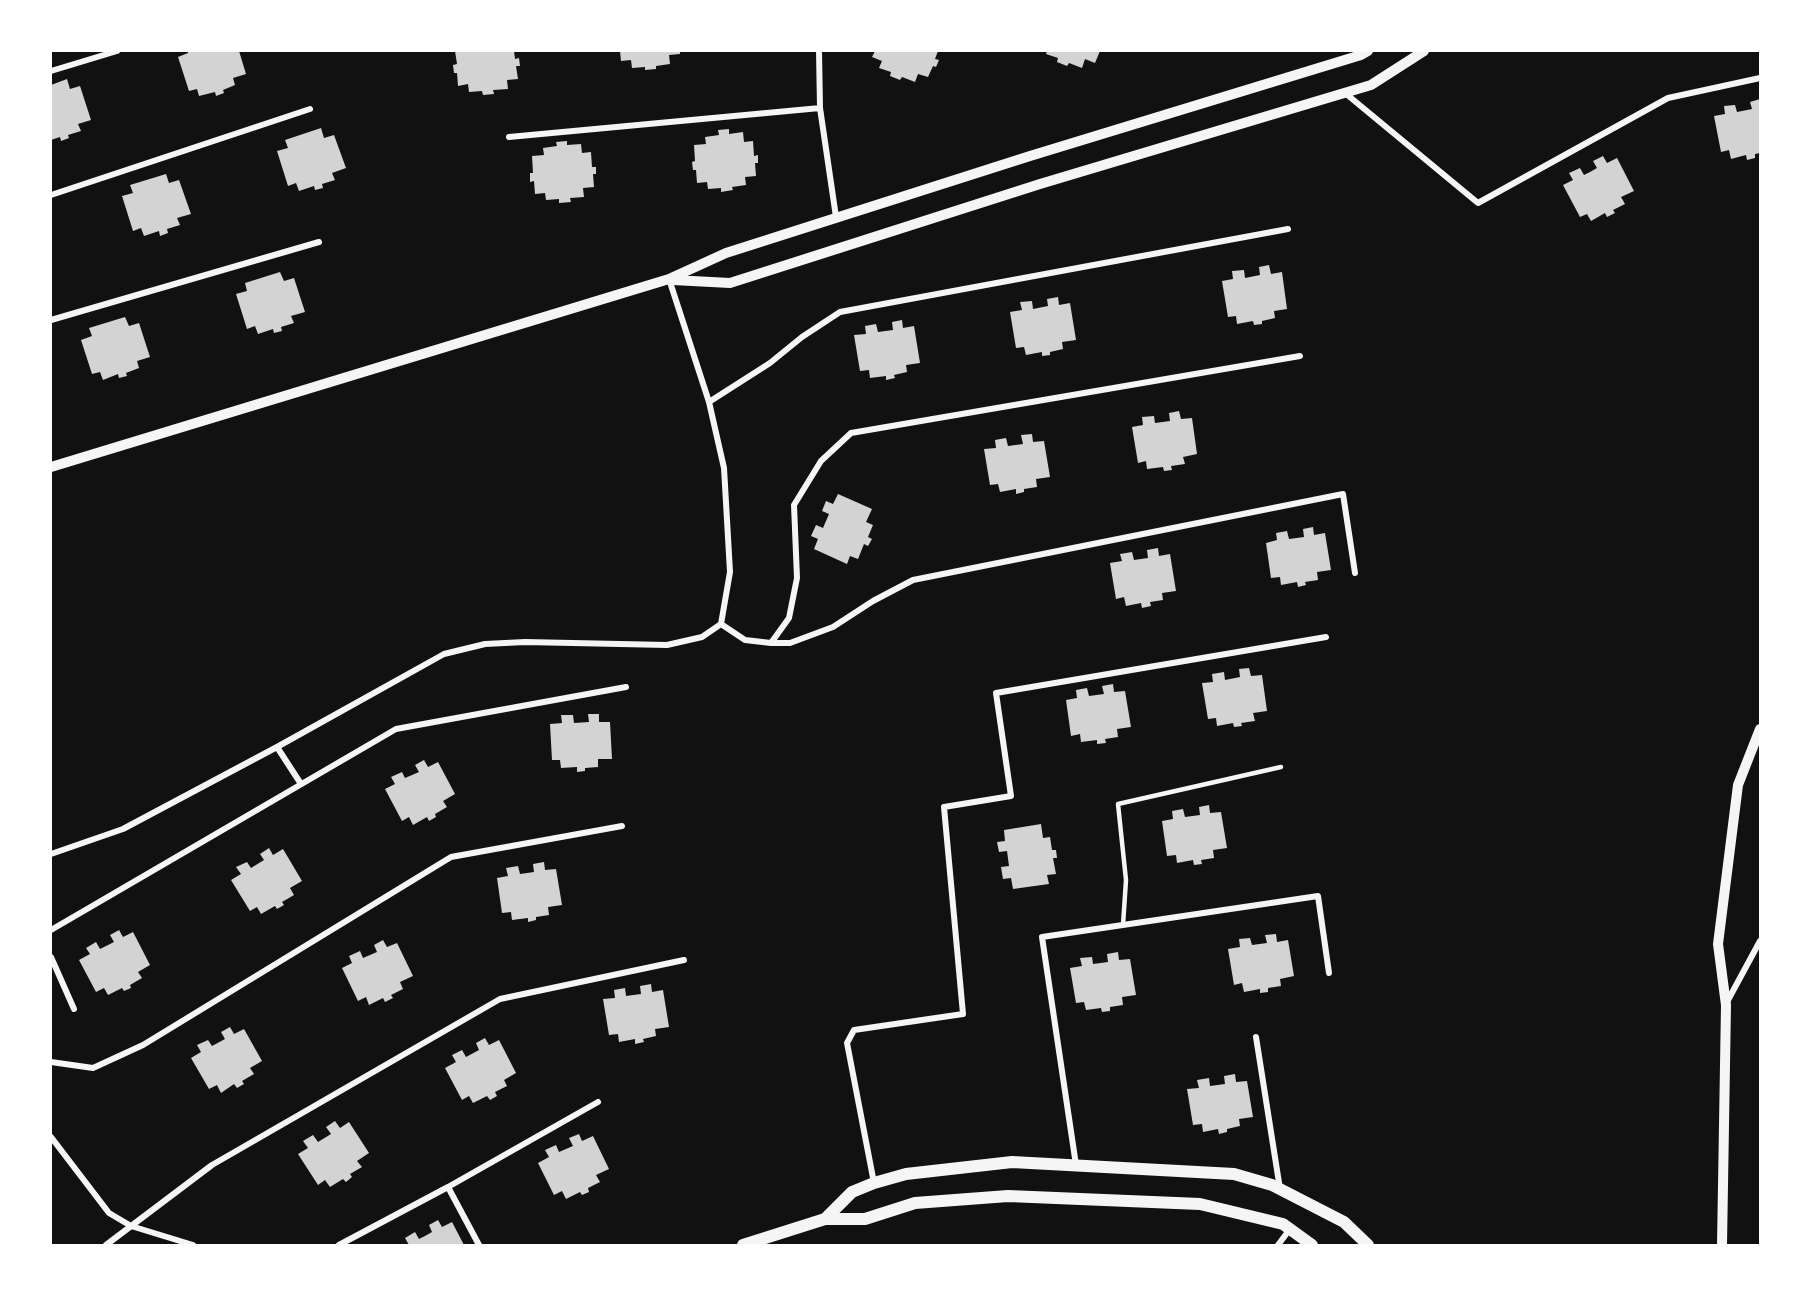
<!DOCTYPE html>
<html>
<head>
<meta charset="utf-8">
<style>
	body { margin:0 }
	#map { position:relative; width:1811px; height:1296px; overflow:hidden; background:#111; font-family:"Public Sans",sans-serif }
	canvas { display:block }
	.frame { position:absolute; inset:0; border:52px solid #fff; pointer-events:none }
</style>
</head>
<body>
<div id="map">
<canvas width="1811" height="1296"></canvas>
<div class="frame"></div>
</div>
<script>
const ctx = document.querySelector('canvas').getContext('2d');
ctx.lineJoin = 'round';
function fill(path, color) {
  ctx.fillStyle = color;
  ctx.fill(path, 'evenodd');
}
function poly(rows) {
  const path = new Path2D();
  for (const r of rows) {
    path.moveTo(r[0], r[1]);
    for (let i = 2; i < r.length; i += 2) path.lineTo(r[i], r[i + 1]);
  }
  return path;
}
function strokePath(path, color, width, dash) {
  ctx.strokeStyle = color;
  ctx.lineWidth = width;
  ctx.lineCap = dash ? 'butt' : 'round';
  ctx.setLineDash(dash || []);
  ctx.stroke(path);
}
fill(poly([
	[188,51,239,51,246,74,233,78,235,85,223,90,224,93,216,96,215,92,199,96,197,89,189,91,178,57,188,53],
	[455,51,514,51,515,59,519,58,520,66,516,66,518,79,507,80,508,89,493,90,494,94,483,95,482,91,469,92,468,84,458,86,457,73,454,73,453,65,457,64],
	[620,51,680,51,680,54,669,55,670,64,656,66,656,69,645,70,645,67,632,68,631,60,621,61],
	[875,51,938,51,935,59,939,60,936,67,933,66,928,77,918,74,915,82,902,77,900,80,890,76,891,72,879,68,882,61,872,57],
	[1047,51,1100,51,1095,63,1085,59,1082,68,1069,63,1067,66,1057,62,1058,58,1046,54],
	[67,79,70,89,80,86,91,120,78,124,81,131,68,135,69,138,61,141,60,137,51,140,51,85],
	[1760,99,1760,153,1755,154,1755,158,1747,160,1746,155,1731,159,1729,150,1721,152,1714,116,1725,114,1724,106,1735,105,1737,112,1752,109,1750,102],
	[321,128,324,138,334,135,346,168,332,173,335,180,322,184,323,188,315,190,314,186,299,191,296,183,288,186,277,151,288,148,285,140],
	[729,129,729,134,743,132,744,142,753,141,754,156,758,155,758,163,755,163,756,176,745,177,746,185,732,187,733,190,721,192,721,188,708,189,707,182,697,183,696,170,693,170,692,162,695,161,694,145,706,144,705,137,719,135,718,130],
	[567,141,567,145,581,144,582,153,591,152,592,167,596,167,596,174,593,174,594,187,583,188,584,197,570,198,571,202,559,203,559,199,546,200,545,193,535,194,534,181,530,182,530,173,533,173,532,156,544,155,543,148,557,146,556,142],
	[1603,156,1607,163,1617,158,1634,191,1621,197,1625,204,1613,210,1615,213,1607,217,1605,213,1591,221,1587,214,1580,217,1563,185,1573,180,1569,173,1580,168,1584,175,1590,172,1597,168,1593,161],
	[166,174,169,183,179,180,191,214,177,218,180,225,167,229,168,233,160,236,159,231,144,236,141,228,133,231,122,196,133,193,130,185],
	[1269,265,1271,274,1282,272,1287,309,1274,311,1275,318,1262,321,1262,324,1254,325,1253,321,1237,324,1236,316,1228,317,1222,281,1233,279,1232,271,1244,270,1245,278,1260,275,1259,267],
	[280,272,284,281,294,278,305,312,291,316,294,323,281,327,282,331,274,333,273,329,258,334,255,326,247,329,236,294,247,291,245,283],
	[1058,297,1059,305,1070,303,1076,340,1062,342,1063,349,1050,352,1050,355,1042,356,1042,352,1026,355,1024,347,1016,348,1010,312,1022,310,1020,302,1032,301,1033,309,1048,306,1047,299],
	[125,317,129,326,139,323,150,357,137,361,139,368,126,373,127,376,119,378,118,374,103,380,100,372,92,374,81,340,92,336,89,328],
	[902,320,903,328,914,326,920,363,906,365,907,372,894,375,895,378,886,380,886,376,870,378,869,370,860,371,854,335,866,334,865,326,876,324,878,332,893,330,892,322],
	[1179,411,1181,419,1192,418,1197,454,1183,457,1185,464,1171,466,1172,470,1164,471,1163,467,1147,469,1146,461,1138,463,1132,427,1143,425,1142,417,1154,416,1155,423,1170,421,1169,413],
	[1032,434,1033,442,1044,441,1050,477,1036,479,1037,487,1024,489,1024,492,1016,494,1016,489,1000,492,998,484,990,485,984,449,996,448,995,440,1006,438,1008,446,1023,444,1021,435],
	[838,494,872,509,866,522,873,525,868,537,872,539,868,546,864,544,858,559,850,556,847,564,814,549,818,539,811,536,816,525,823,528,829,514,822,511,826,501,833,504],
	[1313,527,1314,535,1325,533,1331,570,1317,572,1318,580,1305,582,1306,585,1298,587,1297,582,1281,585,1280,577,1271,578,1266,543,1277,540,1276,533,1287,531,1289,539,1304,537,1303,529],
	[1158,548,1159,556,1170,554,1176,591,1162,593,1163,600,1150,602,1151,606,1142,608,1141,603,1126,606,1124,597,1116,599,1110,563,1122,561,1120,554,1132,552,1134,560,1148,558,1147,550],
	[1249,668,1251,676,1262,675,1267,711,1253,713,1255,721,1241,723,1242,726,1234,727,1233,723,1217,726,1216,718,1208,719,1202,683,1213,682,1212,674,1224,672,1225,680,1240,677,1239,669],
	[1113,684,1114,692,1125,691,1131,727,1117,729,1118,737,1105,739,1106,743,1097,744,1097,740,1081,742,1080,734,1071,736,1066,700,1077,698,1076,690,1087,688,1089,696,1104,694,1102,686],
	[588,714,599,714,599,722,610,722,612,759,598,759,598,767,585,768,585,771,577,772,577,767,561,768,560,760,552,760,550,724,562,723,561,715,573,715,574,723,589,722],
	[424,760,428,767,438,762,455,794,443,801,447,807,435,814,436,817,429,821,427,817,413,825,409,817,402,821,385,789,395,784,391,777,402,772,405,778,419,772,415,765],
	[1209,805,1210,813,1221,812,1227,848,1213,850,1214,858,1201,860,1202,864,1194,865,1193,860,1177,863,1176,855,1167,856,1162,821,1173,819,1172,811,1183,809,1185,817,1200,815,1199,807],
	[1041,824,1043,838,1050,837,1052,850,1056,850,1057,858,1053,858,1056,874,1047,875,1049,884,1013,889,1011,878,1003,879,1001,867,1009,866,1007,851,999,852,997,842,1005,841,1004,830],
	[269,848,273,855,283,849,302,881,290,888,294,895,282,902,284,905,277,909,275,906,261,914,257,907,250,911,231,880,241,874,236,867,247,862,251,868,264,860,260,854],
	[544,862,545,870,556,869,562,905,548,907,549,915,536,917,536,920,528,922,528,918,512,920,511,912,502,913,497,878,508,876,506,868,518,866,520,874,534,872,533,864],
	[119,930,123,937,133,932,150,965,138,972,142,978,130,985,131,988,124,991,122,988,108,995,104,988,96,992,79,960,90,954,86,948,96,942,100,949,114,942,110,935],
	[1276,934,1277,942,1288,940,1294,976,1280,979,1281,986,1268,988,1268,992,1260,993,1260,989,1244,992,1242,983,1234,985,1228,949,1240,947,1239,939,1250,938,1252,945,1267,943,1265,935],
	[383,940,387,947,397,943,413,976,400,982,403,989,391,995,393,998,385,1002,383,998,369,1005,366,997,358,1001,342,968,352,963,349,956,360,951,363,958,377,952,374,945],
	[1118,952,1119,960,1130,959,1136,995,1122,997,1123,1005,1110,1007,1110,1011,1102,1012,1101,1008,1086,1010,1084,1002,1076,1003,1070,968,1082,966,1080,958,1092,957,1093,964,1108,962,1107,954],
	[651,984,652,992,663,990,669,1027,655,1029,656,1036,643,1039,644,1042,635,1044,635,1039,619,1042,618,1034,609,1035,603,999,615,998,614,990,625,988,626,996,641,994,640,986],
	[230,1027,234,1034,244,1029,262,1061,250,1068,254,1074,242,1081,244,1084,237,1088,234,1084,221,1093,217,1085,209,1089,191,1058,201,1052,197,1045,208,1040,212,1046,225,1039,221,1032],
	[485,1038,489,1045,499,1040,516,1073,504,1080,507,1086,495,1092,497,1096,490,1100,487,1096,473,1103,469,1096,462,1100,445,1068,456,1062,452,1055,462,1050,466,1057,479,1050,476,1043],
	[1235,1074,1236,1082,1247,1081,1253,1117,1239,1119,1240,1126,1227,1129,1227,1132,1219,1134,1218,1129,1203,1132,1202,1124,1193,1125,1187,1089,1199,1088,1197,1080,1209,1078,1210,1086,1225,1084,1224,1076],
	[335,1121,340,1128,349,1122,369,1153,357,1161,362,1167,350,1174,352,1177,346,1182,343,1179,330,1187,325,1180,318,1185,298,1154,308,1148,303,1141,313,1135,318,1142,331,1134,326,1127],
	[579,1134,582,1141,593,1136,609,1169,596,1175,600,1182,588,1188,589,1192,582,1195,580,1192,566,1199,562,1191,554,1195,538,1163,549,1157,545,1150,556,1145,559,1152,573,1146,569,1138],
	[438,1220,442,1227,452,1222,464,1245,409,1245,405,1238,415,1232,419,1239,425,1236,432,1232,429,1225]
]), '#d3d3d3');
strokePath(poly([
	[1123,925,1126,880,1118,804,1281,767]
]), '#f5f5f5', 4.5);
strokePath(poly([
	[819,51,820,108,836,217],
	[51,71,117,51],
	[1345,93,1478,203,1668,98,1760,78],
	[509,137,820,108],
	[51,195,310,109],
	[51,320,319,242],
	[709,402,770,363,802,337,840,312,1288,229],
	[721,624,745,640,771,643,789,618,797,578,794,505,821,461,851,433,1300,356],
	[771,643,790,643,833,627,873,601,913,580,1343,494,1355,573],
	[277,747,301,784],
	[51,854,123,829,277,747,444,654,485,644,525,642,667,645,702,637,721,624,730,572,724,468,709,402,669,279],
	[51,930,396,729,626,687],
	[51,957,74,1009],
	[1727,1002,1760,941],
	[1256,1037,1280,1189],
	[51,1062,93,1068,143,1045,451,857,622,826],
	[51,1137,109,1213,131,1226,193,1245],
	[1076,1165,1042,937,1318,896,1329,973],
	[874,1183,847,1043,854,1030,963,1014,944,807,1011,796,996,693,1326,637],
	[448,1187,479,1245],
	[106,1245,212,1165,500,999,684,960],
	[339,1245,448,1187,598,1102],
	[1278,1245,1290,1229]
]), '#f5f5f5', 6);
strokePath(poly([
	[673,280,730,283,1040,184,1371,85,1424,51],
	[51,467,669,279,726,253,1030,156,1361,55,1368,51],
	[1722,1245,1726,1005,1718,944,1738,785,1760,729]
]), '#f5f5f5', 10);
strokePath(poly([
	[825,1219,852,1192,874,1183,906,1174,1012,1162,1234,1174,1272,1185,1344,1222,1368,1245],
	[743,1245,825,1219,865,1219,915,1203,1008,1196,1200,1204,1283,1224,1312,1245]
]), '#f5f5f5', 12);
</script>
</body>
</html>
